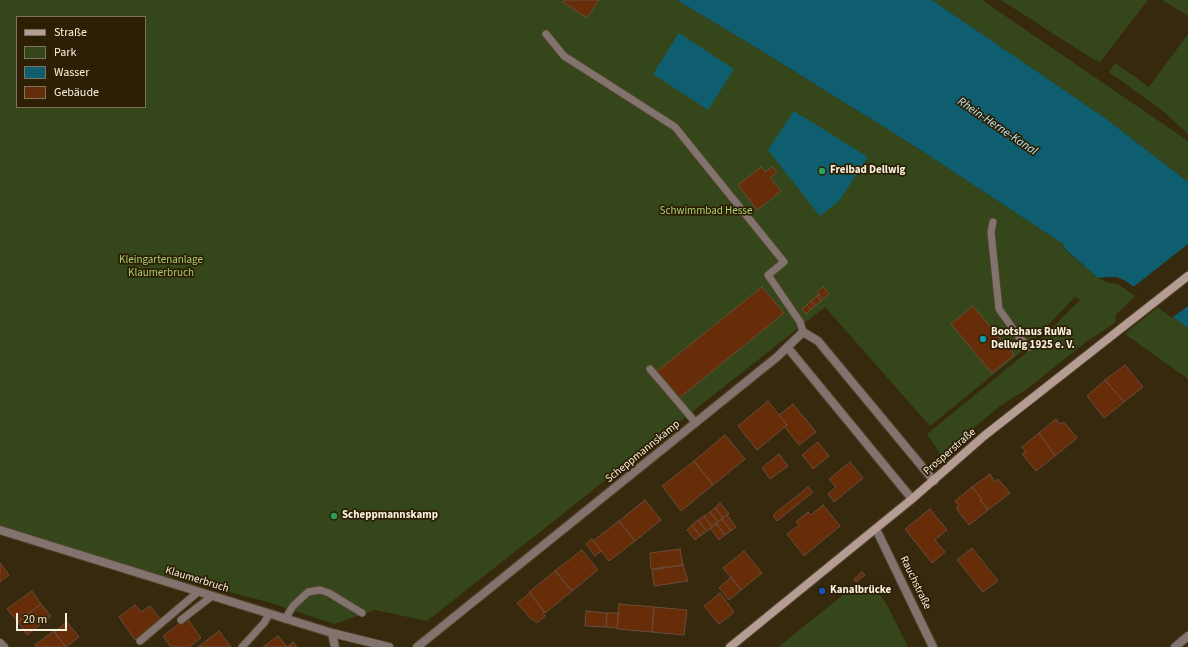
<!DOCTYPE html>
<html>
<head>
<meta charset="utf-8">
<style>
	body { margin:0 }
	#map { position:relative; width:1188px; height:647px; overflow:hidden; background:#36290d; font-family:"Source Sans 3",sans-serif }
	canvas { display:block }
	.legend { position:absolute; left:16px; top:16px; width:130px; height:92px; box-sizing:border-box; background:#2c1f03; border:1px solid #7e735b; margin:0; padding:5px 7px; list-style:none; font-size:12px; color:#f9f1e0 }
	.legend li { display:flex; align-items:center; gap:8px; height:20px }
	.legend b { width:20px; border:1px solid #7e735b }
	.scale { position:absolute; left:16px; top:613px; width:51px; height:18px; box-sizing:border-box; border:2px solid #f9f1e0; border-top:0; padding-left:5px; font-size:12px; line-height:14px; white-space:nowrap; color:#f9f1e0; -webkit-text-stroke:3px #2c1f03; paint-order:stroke }
</style>
</head>
<body>
<div id="map">
<canvas width="1188" height="647"></canvas>
<ul class="legend">
<li><b style="height:5px;background:#b59c95"></b>Straße</li>
<li><b style="height:11px;background:#35471a"></b>Park</li>
<li><b style="height:11px;background:#0f5e6f"></b>Wasser</li>
<li><b style="height:11px;background:#662d08"></b>Gebäude</li>
</ul>
<div class="scale">20 m</div>
</div>
<script>
const ctx = document.querySelector('canvas').getContext('2d');
ctx.lineJoin = 'round';
function fill(path, color) {
  ctx.fillStyle = color;
  ctx.fill(path, 'evenodd');
}
function poly(rows) {
  const path = new Path2D();
  for (const r of rows) {
    path.moveTo(r[0], r[1]);
    for (let i = 2; i < r.length; i += 2) path.lineTo(r[i], r[i + 1]);
  }
  return path;
}
function strokePath(path, color, width, dash) {
  ctx.strokeStyle = color;
  ctx.lineWidth = width;
  ctx.lineCap = dash ? 'butt' : 'round';
  ctx.setLineDash(dash || []);
  ctx.stroke(path);
}
function write(font, color, halo, rows, align = 'center') {
  ctx.font = font + ' "Source Sans 3",sans-serif';
  ctx.lineWidth = 3.5;
  ctx.setLineDash([]);
  ctx.textBaseline = 'middle';
  ctx.strokeStyle = halo;
  ctx.fillStyle = color;
  for (const [text, x, y, turn = 0] of rows) {
    ctx.save();
    ctx.translate(x, y);
    ctx.rotate((+turn || 0) * Math.PI / 180);
    ctx.textAlign = isNaN(turn) ? turn : align;
    if (halo) ctx.strokeText(text, 0, 0);
    ctx.fillText(text, 0, 0);
    ctx.restore();
  }
}
fill(poly([
	[0,0,677,0,757,48,916,147,1063,244,1065,250,1098,278,1109,283,1118,284,1135,296,1116,315,1115,323,1086,342,1027,389,1000,406,941,455,927,434,1031,349,1080,300,1075,297,1026,348,930,426,825,307,427,621,375,610,334,624,268,602,0,534],
	[17,17,145,17,145,107,17,107],
	[932,0,982,0,1188,141,1188,182,1105,118],
	[1001,0,1148,0,1100,62,1091,58],
	[1162,0,1188,0,1188,16],
	[1188,34,1188,134,1163,111,1109,72,1115,63,1149,87],
	[1159,306,1188,328,1188,379,1125,334],
	[865,586,877,590,886,603,908,647,778,647,848,591]
]), '#35471a');
fill(poly([
	[677,0,932,0,1105,118,1188,182,1188,328,1126,281,1117,277,1108,277,1098,278,1065,249,1063,244,916,147,757,48],
	[679,33,734,69,708,110,653,74],
	[794,111,868,157,839,201,820,216,768,150]
]), '#0f5e6f');
fill(poly([
	[1188,244,1188,306,1172,318,1132,288]
]), '#36290d');
const building = poly([
	[564,0,599,0,587,18,563,2,564,0],
	[761,167,765,172,772,167,777,172,770,178,781,191,757,210,738,185,761,167],
	[762,287,784,313,678,399,656,372,762,287],
	[823,287,829,294,823,299,817,292,823,287],
	[819,295,823,299,821,301,817,296,819,295],
	[817,296,821,301,815,306,811,301,817,296],
	[811,301,815,306,811,309,807,305,811,301],
	[807,305,811,309,806,314,802,309,807,305],
	[973,306,1014,355,992,373,951,324,973,306],
	[1125,365,1143,387,1124,402,1105,380,1125,365],
	[1105,380,1124,402,1104,418,1087,396,1105,380],
	[768,401,787,425,757,450,738,426,768,401],
	[793,404,816,432,799,445,785,427,787,425,779,415,793,404],
	[1056,419,1060,424,1064,422,1077,438,1055,456,1039,433,1056,419],
	[1039,433,1055,456,1036,471,1022,454,1026,452,1022,447,1039,433],
	[725,435,745,459,713,485,694,461,725,435],
	[818,442,829,456,813,469,802,455,818,442],
	[779,454,788,466,770,479,762,468,779,454],
	[694,461,713,485,681,511,662,486,694,461],
	[850,462,863,478,834,502,828,494,836,487,829,479,850,462],
	[990,474,995,482,998,479,1010,493,988,510,980,500,982,499,972,487,990,474],
	[808,487,813,492,777,521,773,515,808,487],
	[972,487,982,499,980,500,988,510,969,525,956,508,959,506,955,501,972,487],
	[645,500,661,520,635,541,619,521,645,500],
	[720,503,729,514,723,518,715,508,720,503],
	[823,505,840,526,804,556,787,534,799,525,796,522,808,512,811,515,823,505],
	[715,508,723,518,718,522,710,512,715,508],
	[930,509,947,530,935,540,945,552,932,563,905,529,930,509],
	[710,512,718,522,712,527,704,516,710,512],
	[727,515,736,527,731,531,722,519,727,515],
	[704,516,712,527,707,531,698,520,704,516],
	[722,519,731,531,725,535,716,523,722,519],
	[698,520,707,531,700,536,692,525,698,520],
	[619,521,635,541,609,561,593,541,619,521],
	[716,523,725,535,719,540,710,528,716,523],
	[692,525,700,536,695,540,687,530,692,525],
	[592,539,601,551,595,556,586,544,592,539],
	[972,548,998,581,983,592,957,560,972,548],
	[680,549,683,565,651,569,650,553,680,549],
	[582,550,598,570,572,591,555,571,582,550],
	[744,551,762,573,741,590,723,568,744,551],
	[0,563,9,575,0,582,0,563],
	[683,565,688,581,654,586,652,570,683,565],
	[555,571,572,591,545,613,529,592,555,571],
	[862,572,865,575,856,582,854,579,862,572],
	[731,577,741,590,729,600,719,588,731,577],
	[32,591,41,604,18,622,7,609,32,591],
	[530,593,545,612,543,613,545,616,537,623,534,620,531,619,517,603,530,593],
	[720,593,734,612,719,624,704,606,720,593],
	[41,604,51,616,27,635,18,622,41,604],
	[619,604,654,607,652,632,617,629,619,604],
	[135,605,141,612,150,606,161,620,135,640,119,617,135,605],
	[654,607,687,610,684,635,652,632,654,607],
	[586,611,607,613,606,627,585,626,586,611],
	[607,613,619,613,617,628,606,627,607,613],
	[187,618,201,638,189,647,171,647,163,636,187,618],
	[67,622,79,637,66,647,54,632,67,622],
	[54,631,66,647,37,647,35,645,54,631],
	[219,631,231,647,198,647,219,631],
	[278,636,287,647,263,647,278,636],
	[293,642,297,647,286,647,287,647,293,642]
]);
fill(building, '#662d08');
strokePath(building, '#6a4c3d', 1);
const service = poly([
	[546,34,564,56,675,127,784,262,768,275,800,322,803,332],
	[993,222,991,232,999,309,1019,337,1029,347],
	[650,369,696,423],
	[285,619,293,606,308,592,320,590,329,593,362,613],
	[181,620,212,596],
	[140,641,198,592],
	[242,647,264,623,269,614]
]);
const minor = poly([
	[788,348,912,499],
	[876,529,933,647],
	[0,530,332,633,389,647],
	[332,633,335,647],
	[0,643,4,647],
	[417,647,777,357,803,332,818,341,934,481],
	[1175,647,1188,636]
]);
const secondary = poly([
	[730,647,912,499,984,436,1188,276]
]);
strokePath(service, '#51452b', 9);
strokePath(minor, '#51452b', 10);
strokePath(secondary, '#51452b', 10);
strokePath(service, '#83736f', 7);
strokePath(minor, '#83736f', 8);
strokePath(secondary, '#b59c95', 8);
for (const [x, y, r, color] of [
	[822,171,4,"#2e9e5b"],
	[983,339,4,"#0f9aa8"],
	[334,516,4,"#2e9e5b"],
	[822,591,4,"#1a4fb4"]
]) {
  const dot = new Path2D();
  dot.arc(x, y, r, 0, 2 * Math.PI);
  ctx.fillStyle = color;
  ctx.fill(dot);
  strokePath(dot, '#2c1f03', 1.5);
}
write('bold 11px', '#f9f1e0', '#2c1f03', [
	["Freibad Dellwig",830,171],
	["Bootshaus RuWa",991,333],
	["Dellwig 1925 e. V.",991,346],
	["Scheppmannskamp",342,516],
	["Kanalbrücke",830,591]
], 'left');
write('11px', '#a8ce74', '#2c1f03', [
	["Schwimmbad Hesse",706,212],
	["Kleingartenanlage",161,261],
	["Klaumerbruch",161,274]
]);
write('11px', '#f9f1e0', '#2c1f03', [
	["Scheppmannskamp",643,452,-39],
	["Prosperstraße",950,452,-41],
	["Klaumerbruch",197,580,17],
	["Rauchstraße",915,583,64]
]);
write('italic 12px', '#bbe8f5', '#2c1f03', [
	["Rhein-Herne-Kanal",997,127,34]
]);
</script>
</body>
</html>
